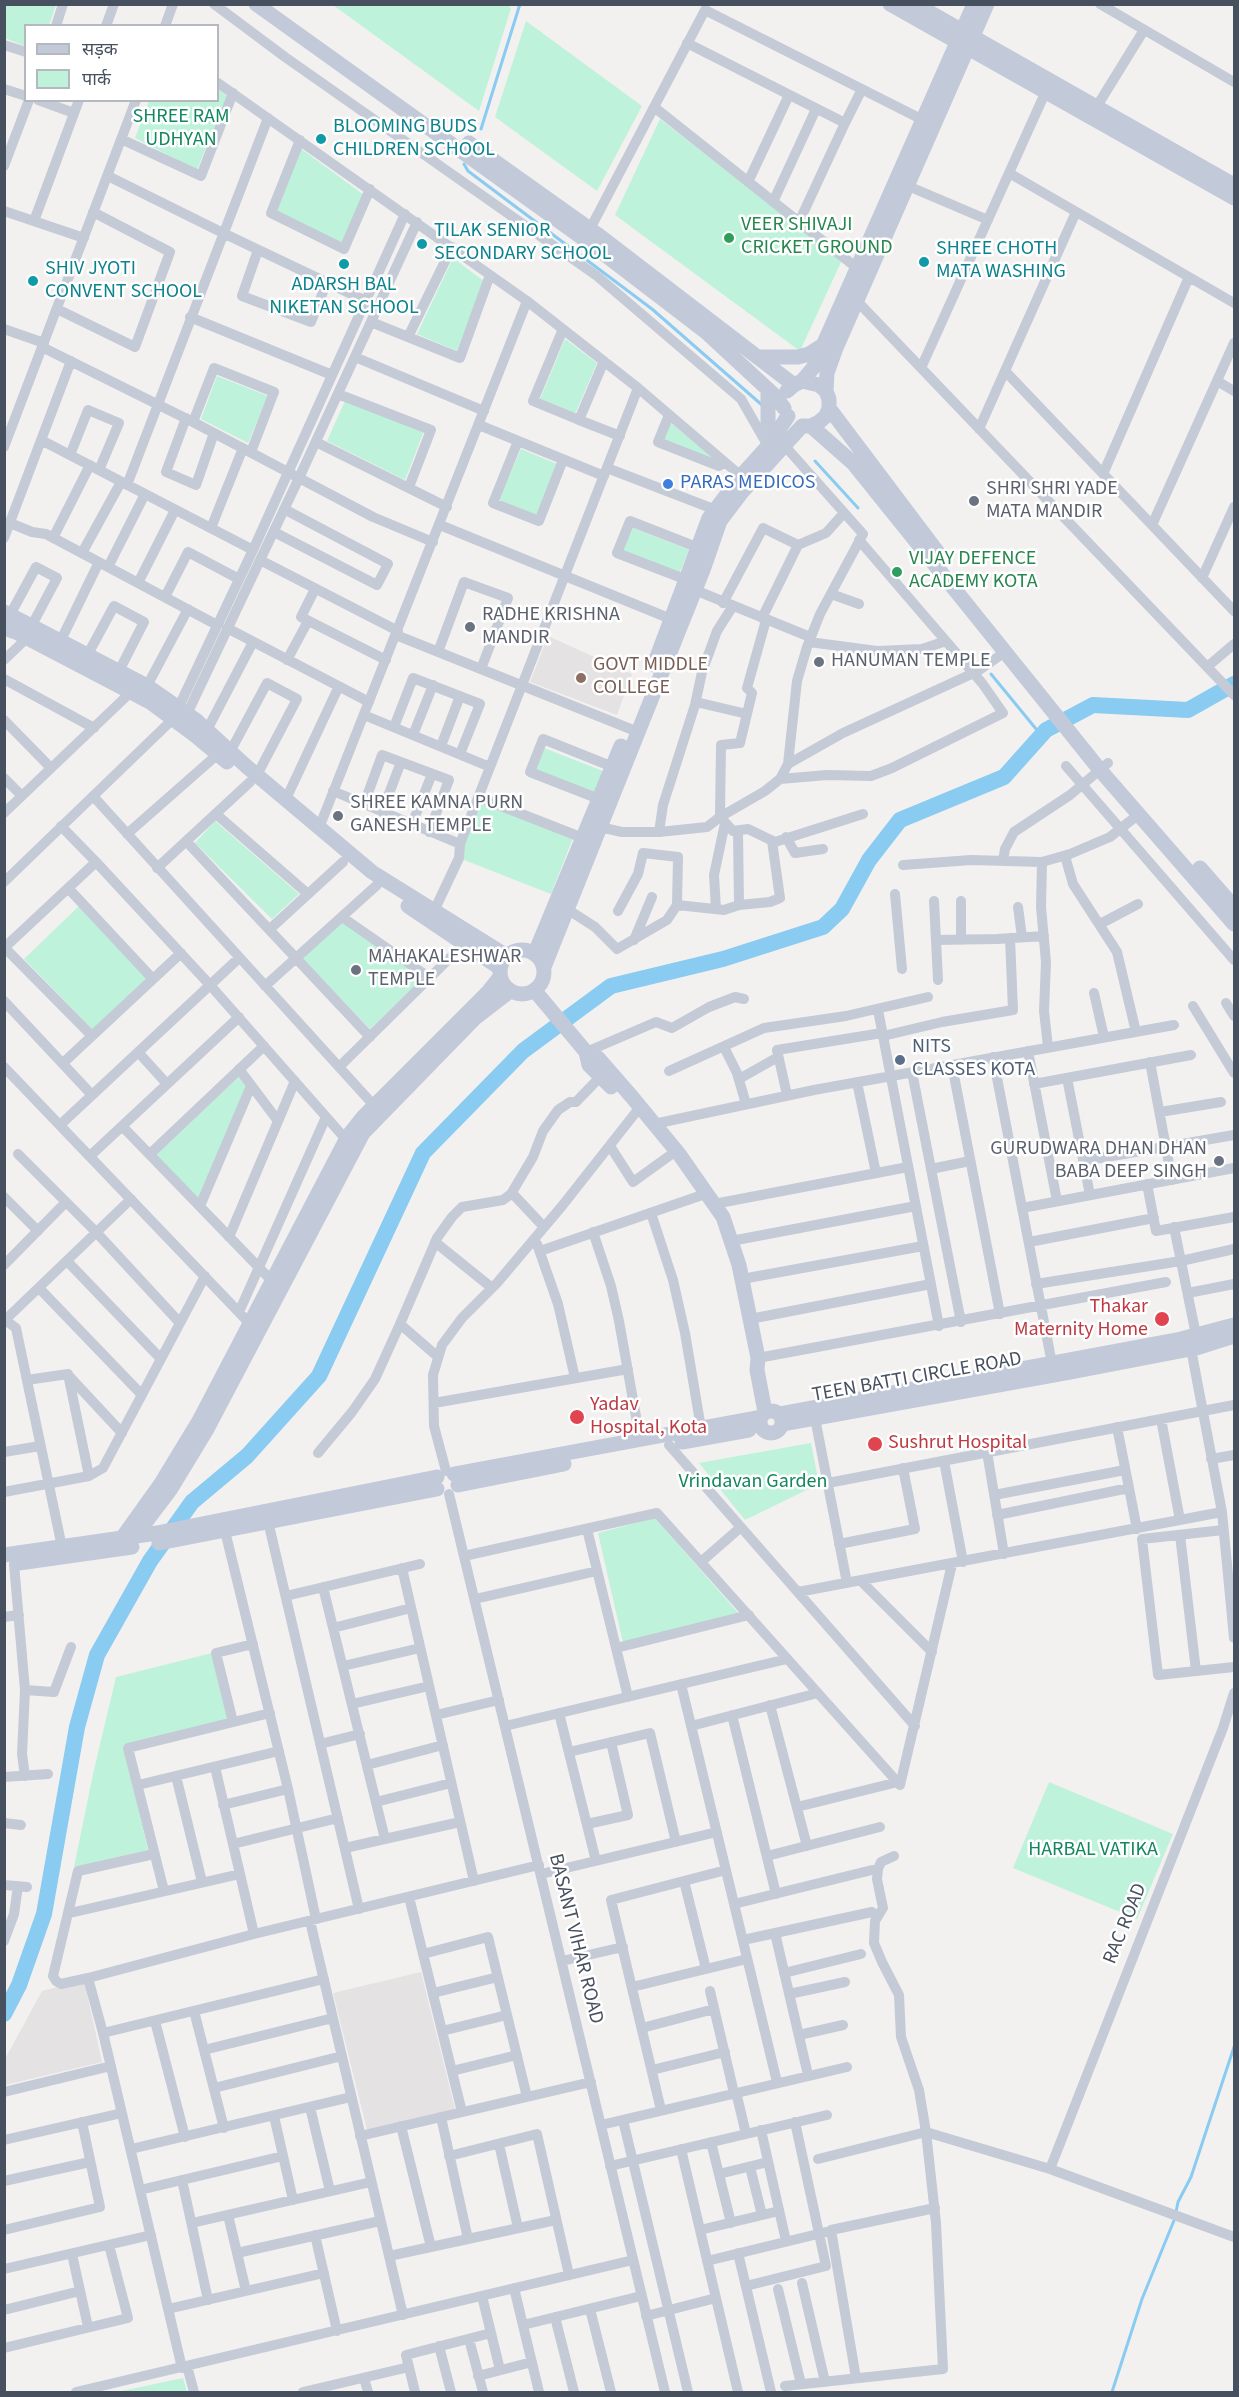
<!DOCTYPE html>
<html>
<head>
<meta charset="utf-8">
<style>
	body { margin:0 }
	#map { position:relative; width:1239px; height:2397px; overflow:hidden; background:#f3f1f0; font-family:"Source Sans 3","Noto Sans Devanagari",sans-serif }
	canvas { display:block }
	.frame { position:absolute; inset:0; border:6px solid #47505f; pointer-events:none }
	.legend { position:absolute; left:24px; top:24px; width:195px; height:78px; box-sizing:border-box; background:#fff; border:2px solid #b5b9bf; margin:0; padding:8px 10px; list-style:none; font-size:18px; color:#47505f }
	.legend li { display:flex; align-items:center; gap:12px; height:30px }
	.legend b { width:30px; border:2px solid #b5b9bf }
</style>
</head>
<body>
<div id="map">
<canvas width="1239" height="2397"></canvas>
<div class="frame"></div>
<ul class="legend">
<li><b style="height:8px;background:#c2cada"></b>सड़क</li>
<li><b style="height:16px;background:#bef2da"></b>पार्क</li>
</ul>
</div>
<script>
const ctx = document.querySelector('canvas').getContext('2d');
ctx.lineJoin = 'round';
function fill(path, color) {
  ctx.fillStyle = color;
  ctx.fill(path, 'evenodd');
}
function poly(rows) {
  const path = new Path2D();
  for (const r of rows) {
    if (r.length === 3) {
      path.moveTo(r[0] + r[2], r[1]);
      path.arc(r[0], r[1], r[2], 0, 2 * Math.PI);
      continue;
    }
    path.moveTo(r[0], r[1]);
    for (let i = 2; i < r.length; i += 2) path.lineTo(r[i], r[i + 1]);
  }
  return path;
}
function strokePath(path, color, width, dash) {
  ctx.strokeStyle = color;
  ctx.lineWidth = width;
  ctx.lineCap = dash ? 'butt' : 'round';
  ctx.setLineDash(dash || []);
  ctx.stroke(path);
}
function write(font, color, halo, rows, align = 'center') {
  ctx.font = font + ' "Source Sans 3",sans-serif';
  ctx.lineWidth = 5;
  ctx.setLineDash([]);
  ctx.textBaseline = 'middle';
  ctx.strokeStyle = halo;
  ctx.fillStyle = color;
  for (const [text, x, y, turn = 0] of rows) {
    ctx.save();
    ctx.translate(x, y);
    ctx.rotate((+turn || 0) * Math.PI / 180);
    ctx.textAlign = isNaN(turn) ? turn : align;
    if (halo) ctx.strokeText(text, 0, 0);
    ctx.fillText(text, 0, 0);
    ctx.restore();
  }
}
fill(poly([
	[548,636,632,674,617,715,530,682],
	[421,1972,455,2109,367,2130,333,1993],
	[84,1980,102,2062,5,2085,5,2059,42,1991]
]), '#e4e2e2');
fill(poly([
	[5,4,56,4,56,5,49,25,26,26,25,46,5,38],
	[333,5,507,5,511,8,479,111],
	[526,21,642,106,597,191,495,117],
	[218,89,227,96,197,170,135,138,149,101,218,100],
	[660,119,842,260,800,351,615,215],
	[300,148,364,195,342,243,275,212],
	[453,258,484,281,457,351,417,334],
	[565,339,597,363,575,414,540,399],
	[217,376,268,396,248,443,201,419],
	[345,401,424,431,405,480,327,441],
	[671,423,715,460,662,438],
	[521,449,557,464,536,515,499,500],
	[631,527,689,550,679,574,621,551],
	[544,748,603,771,594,794,535,770],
	[482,802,573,838,551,894,459,858],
	[215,821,299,894,272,919,195,843],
	[79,906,148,978,93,1030,24,959],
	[341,922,423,978,370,1029,302,958],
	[239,1077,246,1086,199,1202,156,1155],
	[811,1443,819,1484,745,1520,699,1463],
	[655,1518,739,1614,623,1643,598,1533],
	[212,1653,229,1720,123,1745,148,1850,74,1867,93,1774,116,1677],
	[1049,1782,1173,1834,1137,1919,1013,1868],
	[183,2378,187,2392,117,2392]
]), '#bef2da');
strokePath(poly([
	[481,129,520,4],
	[464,164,468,171,652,309,762,405],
	[815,461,858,508],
	[991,674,1041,735],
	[1176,2212,1178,2202,1191,2177,1234,2047],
	[1112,2392,1142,2299,1175,2218]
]), '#89cbf1', 3);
strokePath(poly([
	[4,2014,19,1985,44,1914,77,1727,97,1655,150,1561,192,1502,247,1456,319,1376,423,1153,523,1051,611,986,723,959,823,927,842,909,869,860,900,820,1004,777,1046,730,1093,705,1188,710,1234,684]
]), '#89cbf1', 16);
strokePath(poly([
	[214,4,285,57,597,276,741,399,768,446,784,445,863,534,820,614,807,647,797,681,788,764,780,779,765,791,720,817,707,827,659,832,622,832,595,826],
	[1100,4,1234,82],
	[56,26,63,4],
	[106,26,114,4],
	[165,26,173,4],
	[687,43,845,123,799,222],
	[4,45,26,52],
	[218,83,527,301,638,388,741,476],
	[4,89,26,96],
	[38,100,74,113],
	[654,107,857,268],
	[1094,111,1144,30],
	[845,123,862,89],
	[121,139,201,176,233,93],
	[300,140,271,213,344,249,370,189],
	[4,166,29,100],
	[1009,173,1234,303],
	[108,176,223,233,366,301],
	[748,182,789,95],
	[908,186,988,220],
	[773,202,816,109],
	[4,211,84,238],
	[34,221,79,100],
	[590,229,705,10,923,120],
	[258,250,242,296,311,322,327,282],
	[857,301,1234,695],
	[57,309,135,347,170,252,93,212],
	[190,317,332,375],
	[371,322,460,358,490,275],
	[4,329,44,343],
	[563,329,533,401,579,420,604,361],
	[408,337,452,247],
	[42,347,193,422,373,517,433,542],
	[355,357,484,411],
	[921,368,1046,91],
	[1005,371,1234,611],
	[1217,381,1234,391],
	[338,394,431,430,409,487],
	[669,415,658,442,719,466,724,462],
	[186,418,166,472,196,485,214,433],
	[579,420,620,436],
	[193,422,214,368,274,392,251,452],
	[479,425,604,476],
	[979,429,1076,212],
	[41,440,253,550],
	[518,441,493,503,539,521,563,460],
	[316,442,447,507],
	[4,447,136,100],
	[70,455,88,410,119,423,99,470],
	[607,468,716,510],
	[1103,474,1189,277],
	[127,485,268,118],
	[10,523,32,532,46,534,217,625],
	[440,525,671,619],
	[1152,525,1234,343],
	[211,528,243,448],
	[274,532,377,585,388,564,284,509],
	[4,538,71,361],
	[53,538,90,465],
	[82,553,121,482],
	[260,560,398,631],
	[108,567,145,494],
	[1202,578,1234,507],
	[687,580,617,553,630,521,699,548],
	[138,583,175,510],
	[315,589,301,617,386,660],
	[695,590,810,637],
	[831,594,859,604],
	[165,597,188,552,239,579],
	[723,603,763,528,798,545,826,533,844,513],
	[10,615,36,567,57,578,32,625],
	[762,618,798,545],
	[766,620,747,688,752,693,740,743,721,745,720,817,733,831,748,829,775,842,863,814],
	[227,628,369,702],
	[396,635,638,732],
	[61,640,99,562],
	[809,642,877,651,922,649,946,641],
	[438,652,464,582,508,598,481,669],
	[88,654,114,606,144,622,119,671],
	[4,660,27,638],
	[287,660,308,621],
	[1207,667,1234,644],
	[4,679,94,728],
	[147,686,188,609],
	[696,702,747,714],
	[364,715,490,767],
	[182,716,187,714,299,478,417,222],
	[4,720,51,768],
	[394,727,413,678,480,704,460,754],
	[207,730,253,642],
	[413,735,433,685],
	[441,746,460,696],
	[230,752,267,683,297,699,257,775],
	[788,764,843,733,978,671,1005,652],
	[1066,766,1234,960],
	[4,778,22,796],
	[780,779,827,775,871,776,892,768,1003,713,982,683,859,540],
	[333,791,460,844],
	[93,796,379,1111],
	[478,797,583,838],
	[286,799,339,686],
	[599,799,530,772,543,739,613,767],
	[364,804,382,755,449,780,429,832],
	[382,812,401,762],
	[4,813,131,692],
	[216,814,308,894],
	[412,824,432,774],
	[319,828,527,301],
	[738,831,739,905],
	[659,832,663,805,695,705,702,672,717,631,733,606],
	[127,834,218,754],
	[786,837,795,853,823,849],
	[186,841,370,1037],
	[1065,856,1073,884,1117,952,1136,1032],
	[1003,861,1005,849,1014,832,1070,795,1108,763],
	[96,862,210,985,350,1144],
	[1042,862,1041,907,1046,962,1044,1011,1048,1047],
	[903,865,971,860,1042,862,1070,854,1110,837,1139,814],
	[157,868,250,782],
	[4,882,173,719,253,550,405,214],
	[68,888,153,979],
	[895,894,902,969],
	[934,901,938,980],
	[961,901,961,940],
	[1018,907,1022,937],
	[567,909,595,927,617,949,667,920,677,905,724,910,739,905,770,902,780,898,772,841],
	[716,909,714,875,725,823],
	[434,911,459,858,460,844,638,388],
	[618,911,638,874,643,853,678,857,677,905],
	[342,917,430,978],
	[1100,924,1138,904],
	[270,929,343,862],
	[634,940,652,897],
	[936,940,997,939,1044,936],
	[4,948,96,862,61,826],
	[5,948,92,1036],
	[265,986,377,885],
	[1094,993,1104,1037],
	[4,1001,92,1095],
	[1226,1003,1234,1016],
	[1193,1006,1234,1073],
	[878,1010,939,1326],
	[883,1036,942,1022,1013,1010,1010,938],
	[724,1047,737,1073,746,1104],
	[1028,1051,1057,1201],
	[138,1052,167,1084],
	[586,1052,656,1022,672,1028,709,1007,735,997,744,999],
	[993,1057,1053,1369],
	[1150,1062,1172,1180],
	[63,1063,181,953],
	[952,1065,1000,1314],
	[4,1067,254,1328],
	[339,1067,464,944],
	[239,1069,278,1121],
	[669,1071,764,1028,846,1016,928,997],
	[912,1072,961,1322],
	[1067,1078,1090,1195],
	[739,1079,778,1057],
	[857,1082,876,1173],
	[1034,1084,1191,1055],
	[787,1095,777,1050,882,1033],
	[1160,1112,1221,1102],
	[654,1124,814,1090,1174,1025],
	[60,1125,239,958],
	[122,1126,272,1281],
	[610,1146,633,1182,676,1151],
	[18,1154,96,1232,180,1323],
	[150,1154,264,1046],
	[90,1156,239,1017],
	[1083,1161,1234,1135],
	[931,1169,970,1161],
	[1147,1184,1156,1231,1234,1217],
	[512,1193,544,1227],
	[4,1197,38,1231],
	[714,1204,908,1167],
	[200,1206,251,1086],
	[1022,1208,1234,1168],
	[651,1213,673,1280,685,1333,701,1428],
	[1174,1227,1196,1335],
	[593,1232,611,1286,619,1321,640,1439],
	[229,1237,295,1081],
	[731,1241,916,1206],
	[435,1242,492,1288],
	[1029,1242,1154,1218],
	[537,1244,558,1304,575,1378],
	[540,1251,708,1193],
	[67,1261,161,1359],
	[4,1265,66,1202],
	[742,1279,923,1246],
	[1036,1284,1181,1261,1234,1249],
	[39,1288,142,1395],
	[1188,1293,1234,1284],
	[239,1312,326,1117],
	[4,1319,16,1328,63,1552],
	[750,1319,931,1284],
	[4,1321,131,1199],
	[1191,1349,1222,1512,1234,1638],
	[438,1357,400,1324,437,1238,452,1217,462,1207,503,1200,511,1194,533,1157,543,1131,558,1110,570,1102,576,1102,601,1076],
	[758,1358,1166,1282],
	[68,1374,89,1476],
	[68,1375,122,1433],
	[27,1380,68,1374],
	[434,1403,628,1369],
	[815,1418,847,1583],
	[1161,1419,1180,1520],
	[1117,1427,1137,1529],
	[669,1445,915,1726],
	[4,1452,40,1446],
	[987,1452,1004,1554],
	[318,1453,352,1412,375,1379,400,1324],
	[1211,1459,1234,1455],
	[944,1461,963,1562],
	[446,1471,434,1426,433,1375,442,1345,462,1318,497,1283,562,1206,640,1107],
	[828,1483,1234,1405],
	[4,1492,89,1476,103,1468,205,1276],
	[449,1494,665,2392],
	[994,1495,1125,1470],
	[997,1515,1129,1488],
	[267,1517,359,1909],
	[587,1529,628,1697],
	[1223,1530,1142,1539,1158,1675,1234,1667],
	[225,1531,288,1789,316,1919],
	[1180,1535,1196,1671],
	[839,1544,915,1529,903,1468],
	[464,1556,657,1513,900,1785],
	[702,1561,741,1527],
	[14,1564,25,1690,22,1754,25,1776],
	[402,1568,474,1881],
	[861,1581,932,1652],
	[323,1587,385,1839],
	[798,1592,1222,1512],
	[286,1596,420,1564],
	[475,1599,597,1571],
	[4,1617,19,1615],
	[333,1628,411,1608],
	[616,1648,749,1615],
	[343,1666,420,1648],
	[681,1684,777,2082],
	[25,1690,54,1692,71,1647],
	[352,1704,429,1686],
	[770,1705,807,1846],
	[559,1713,596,1861],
	[436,1715,499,1700],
	[732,1715,776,1894],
	[233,1722,216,1653,253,1644],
	[505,1726,787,1659],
	[691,1726,818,1693],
	[320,1744,360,1734],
	[569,1752,650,1733,676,1842],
	[367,1765,443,1745],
	[215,1767,254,1934],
	[176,1776,202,1882],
	[4,1777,48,1774],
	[138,1785,279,1751],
	[900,1785,952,1564],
	[376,1802,451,1783],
	[223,1805,288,1789],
	[797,1807,898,1782],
	[4,1823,21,1825],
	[587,1824,628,1815,611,1742],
	[233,1844,338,1818],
	[345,1848,460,1822],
	[154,1854,78,1871,53,1976,56,1981,61,1984,88,1978,254,1934,539,1865],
	[767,1856,880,1827],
	[541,1874,717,1832],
	[684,1881,706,1969],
	[4,1885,27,1887],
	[164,1891,128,1748,270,1713],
	[409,1897,462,2112],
	[734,1904,872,1870],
	[70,1913,240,1874],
	[310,1921,403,2315],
	[775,1933,808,2075],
	[743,1940,872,1912],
	[4,1941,14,1914,18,1886],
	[423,1954,488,1937,527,2097],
	[562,1961,623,1947],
	[784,1973,861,1954],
	[88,1978,103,2033,182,2368],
	[632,1987,747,1959],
	[710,1991,734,2093],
	[433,1993,498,1977],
	[789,1994,845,1982],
	[194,2011,224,2128],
	[155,2021,185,2137],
	[642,2028,714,2009],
	[442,2031,507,2015],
	[103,2033,324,1979],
	[799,2035,843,2025],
	[204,2050,333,2018],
	[652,2070,725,2052],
	[452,2071,517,2055],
	[214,2088,342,2056],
	[4,2092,111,2066],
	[736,2092,746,2134],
	[310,2107,330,2191],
	[661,2110,611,1900,726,1870],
	[274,2116,293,2200],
	[441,2117,468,2239],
	[623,2120,688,2392],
	[601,2125,847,2067],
	[401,2126,431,2247],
	[761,2130,786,2241],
	[360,2136,591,2082],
	[4,2140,122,2113],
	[711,2142,731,2223],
	[499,2144,518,2228],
	[131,2149,351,2097],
	[681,2149,738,2392],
	[449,2156,537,2134,569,2275],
	[818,2159,926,2132,1050,2169,1234,2237],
	[610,2166,827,2115],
	[750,2167,762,2215],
	[1050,2169,1223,1728,1234,1693],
	[719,2174,768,2162],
	[182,2180,208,2300],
	[4,2181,90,2162],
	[140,2190,283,2156],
	[228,2215,246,2291],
	[192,2223,371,2182],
	[4,2230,100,2207,82,2122],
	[700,2230,779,2211],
	[315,2235,337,2331],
	[237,2253,380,2221],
	[738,2253,771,2392],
	[72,2254,88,2327],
	[389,2256,556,2220],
	[707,2261,826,2232],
	[4,2269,151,2235],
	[802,2283,825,2382],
	[746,2286,826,2266,795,2122],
	[514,2288,539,2392],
	[778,2289,801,2384],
	[482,2296,500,2370],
	[168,2309,324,2273],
	[590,2309,611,2392],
	[4,2310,80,2291],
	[646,2316,716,2298],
	[555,2317,574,2392],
	[523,2325,641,2296],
	[469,2339,483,2392],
	[439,2346,451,2392],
	[4,2348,128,2318,109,2245],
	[187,2366,194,2392],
	[478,2376,532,2362],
	[364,2378,368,2392],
	[856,2378,831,2230,935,2208],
	[785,2386,943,2369,936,2223,926,2132,919,2090,901,2037,899,1995,882,1962,874,1943,875,1921,883,1908,877,1879,878,1869,881,1862,894,1856],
	[76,2392,633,2260],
	[303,2392,409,2367],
	[415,2392,406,2355,491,2333]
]), '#c4cad6', 10);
strokePath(poly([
	[256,4,595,247,706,332,774,395,784,408],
	[890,4,1234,198],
	[915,4,1234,185],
	[469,143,597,234,794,385],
	[757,357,798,357,809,354,823,345],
	[802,381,813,368,974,4],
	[768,389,768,446],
	[787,391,794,385,802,381,819,385,826,391],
	[829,408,939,554],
	[803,426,811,426,819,422,826,416,829,408,829,399,826,391,827,373,836,348,987,4],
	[811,426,853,463,1100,770,1234,924],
	[4,612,147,686,197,721,246,766,372,872,507,956],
	[4,628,18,633,150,702,196,736,227,762],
	[654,665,709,518,741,476,768,446,788,416],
	[1200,868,1234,907],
	[408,906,500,968],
	[522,972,22],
	[535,953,621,746],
	[544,967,703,570,720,521,742,492,802,426],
	[500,977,489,991,364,1116,348,1136,199,1421,162,1482,122,1538,126,1548,170,1490,207,1429,363,1133,475,1018,510,991],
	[535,991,586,1052,589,1065,611,1087],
	[586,1052,598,1058,632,1097,679,1154,723,1217,739,1265,758,1358,757,1370,765,1412],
	[771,1422,11],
	[779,1414,1181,1339,1234,1325],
	[782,1424,1070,1372,1196,1348,1234,1336],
	[682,1442,749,1430],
	[454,1474,761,1417],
	[458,1485,564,1464],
	[159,1543,437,1489],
	[4,1555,157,1533,437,1477],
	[19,1563,132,1547]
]), '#c2cada', 15);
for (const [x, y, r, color] of [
	[321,139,6,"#0f9aa8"],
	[729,238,6,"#2e9e5b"],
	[422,244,6,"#0f9aa8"],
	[924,262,6,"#0f9aa8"],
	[344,264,6,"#0f9aa8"],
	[33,281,6,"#0f9aa8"],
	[668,484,6,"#3f7fe0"],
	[974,501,6,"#6b7280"],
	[897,572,6,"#2e9e5b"],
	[470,627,6,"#6b7280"],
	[819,662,6,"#6b7280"],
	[581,678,6,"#8d6e63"],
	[338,816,6,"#6b7280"],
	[356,970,6,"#6b7280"],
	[900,1060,6,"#5c6f8a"],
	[1219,1161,6,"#6b7280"],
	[1162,1319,8,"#e0444e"],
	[577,1417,8,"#e0444e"],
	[875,1444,8,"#e0444e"]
]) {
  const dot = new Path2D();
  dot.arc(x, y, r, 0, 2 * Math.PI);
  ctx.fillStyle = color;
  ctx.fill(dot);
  strokePath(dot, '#fff', 2);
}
write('20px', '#13865e', '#fff', [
	["SHREE RAM",181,118],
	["UDHYAN",181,141],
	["Vrindavan Garden",753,1483],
	["HARBAL VATIKA",1093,1851]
]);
write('20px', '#0d838f', '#fff', [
	["BLOOMING BUDS",333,128],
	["CHILDREN SCHOOL",333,151],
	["TILAK SENIOR",434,232],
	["SECONDARY SCHOOL",434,255],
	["SHREE CHOTH",936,250],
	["MATA WASHING",936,273],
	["SHIV JYOTI",45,270],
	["CONVENT SCHOOL",45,293],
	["ADARSH BAL",344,286,"center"],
	["NIKETAN SCHOOL",344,309,"center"]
], 'left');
write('20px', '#27864d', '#fff', [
	["VEER SHIVAJI",741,226],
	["CRICKET GROUND",741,249],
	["VIJAY DEFENCE",909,560],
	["ACADEMY KOTA",909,583]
], 'left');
write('20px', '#366cbe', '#fff', [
	["PARAS MEDICOS",680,484]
], 'left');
write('20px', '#5b616d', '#fff', [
	["SHRI SHRI YADE",986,490],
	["MATA MANDIR",986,513],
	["RADHE KRISHNA",482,616],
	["MANDIR",482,639],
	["HANUMAN TEMPLE",831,662],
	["SHREE KAMNA PURN",350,804],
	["GANESH TEMPLE",350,827],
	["MAHAKALESHWAR",368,958],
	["TEMPLE",368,981],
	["GURUDWARA DHAN DHAN",1207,1150,"right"],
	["BABA DEEP SINGH",1207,1173,"right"]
], 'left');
write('20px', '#785e54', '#fff', [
	["GOVT MIDDLE",593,666],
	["COLLEGE",593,689]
], 'left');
write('20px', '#4e5e75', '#fff', [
	["NITS",912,1048],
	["CLASSES KOTA",912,1071]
], 'left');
write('20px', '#be3a42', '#fff', [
	["Thakar",1148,1308,"right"],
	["Maternity Home",1148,1331,"right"],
	["Yadav",590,1406],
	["Hospital, Kota",590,1429],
	["Sushrut Hospital",888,1444]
], 'left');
write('20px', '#47505f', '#fff', [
	["TEEN BATTI CIRCLE ROAD",917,1378,-10],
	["RAC ROAD",1126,1924,-68],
	["BASANT VIHAR ROAD",575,1939,76]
]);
</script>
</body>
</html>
